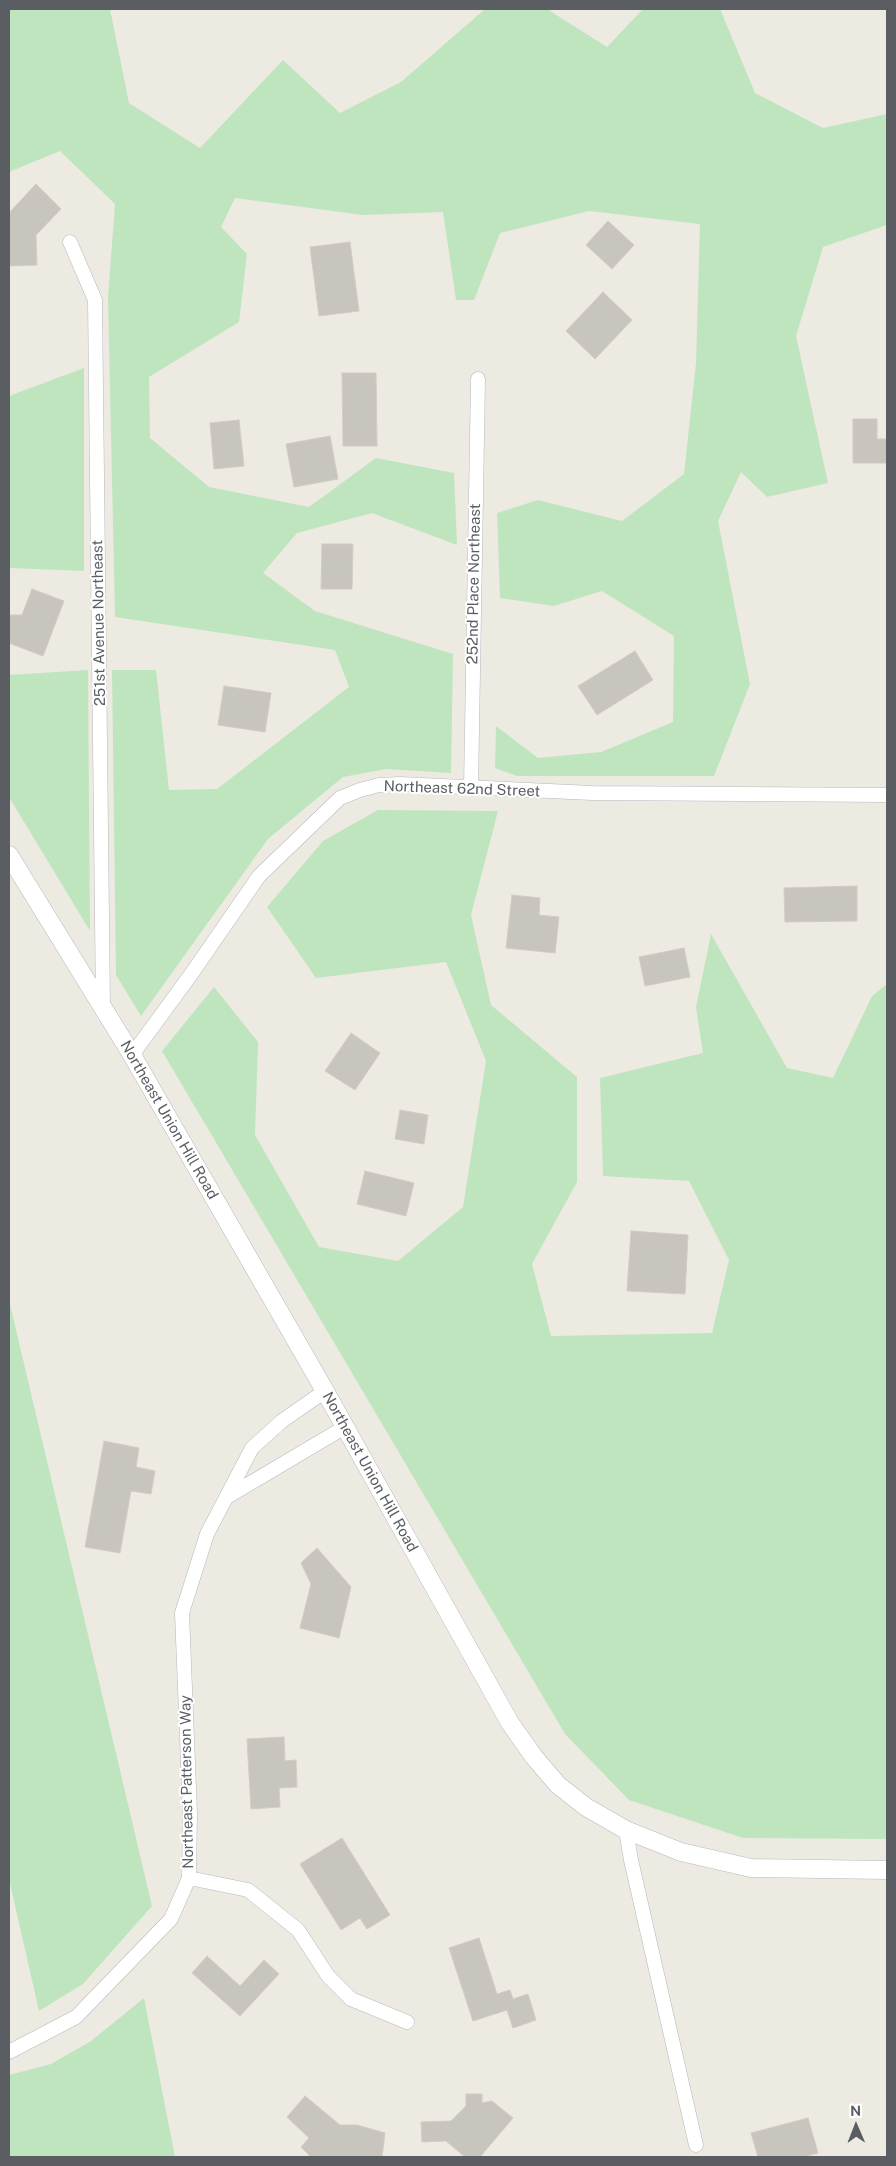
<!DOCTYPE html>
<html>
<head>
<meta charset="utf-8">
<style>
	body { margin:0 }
	#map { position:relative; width:896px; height:2166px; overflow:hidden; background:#edeae2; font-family:"Public Sans",sans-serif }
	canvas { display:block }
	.frame { position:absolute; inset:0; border:10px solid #5a5e63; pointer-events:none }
	.north { position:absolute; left:831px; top:2101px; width:50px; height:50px; -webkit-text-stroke:4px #fff; paint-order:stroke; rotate:359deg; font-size:14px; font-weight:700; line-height:20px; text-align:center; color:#5a5e63 }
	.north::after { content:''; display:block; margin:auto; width:18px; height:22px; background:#5a5e63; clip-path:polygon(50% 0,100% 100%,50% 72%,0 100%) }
</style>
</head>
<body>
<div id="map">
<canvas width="896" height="2166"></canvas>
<div class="frame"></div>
<div class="north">N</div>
</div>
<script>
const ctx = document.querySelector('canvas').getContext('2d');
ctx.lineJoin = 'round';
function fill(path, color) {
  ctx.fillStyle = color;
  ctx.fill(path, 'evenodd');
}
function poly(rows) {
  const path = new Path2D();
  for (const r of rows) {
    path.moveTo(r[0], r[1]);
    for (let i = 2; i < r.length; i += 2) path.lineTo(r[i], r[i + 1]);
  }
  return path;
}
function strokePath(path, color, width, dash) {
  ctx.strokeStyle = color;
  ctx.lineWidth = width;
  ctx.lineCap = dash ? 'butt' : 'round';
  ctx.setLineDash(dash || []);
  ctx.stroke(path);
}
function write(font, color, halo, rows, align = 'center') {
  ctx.font = font + ' "Public Sans",sans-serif';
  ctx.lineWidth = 4;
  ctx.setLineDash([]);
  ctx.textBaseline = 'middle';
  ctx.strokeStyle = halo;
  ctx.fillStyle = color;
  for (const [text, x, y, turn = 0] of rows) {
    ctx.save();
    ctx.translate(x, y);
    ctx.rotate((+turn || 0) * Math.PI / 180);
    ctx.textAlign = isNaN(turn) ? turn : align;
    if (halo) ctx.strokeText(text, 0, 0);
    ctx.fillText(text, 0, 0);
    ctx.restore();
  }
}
fill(poly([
	[9,9,110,9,129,103,200,148,283,60,340,113,401,82,485,9,547,9,607,47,643,9,720,9,755,93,823,128,887,114,887,225,823,247,796,336,828,483,767,497,741,472,718,521,750,684,714,776,517,776,495,768,496,726,538,758,601,752,673,722,674,636,602,591,554,606,500,598,497,513,538,500,622,521,684,474,696,363,700,224,589,211,500,233,474,300,456,300,443,212,363,215,235,198,221,227,247,254,239,322,149,377,150,438,209,487,309,507,376,458,454,473,457,545,372,513,297,533,263,573,315,611,453,654,451,773,386,769,343,777,268,839,141,1016,116,975,112,670,156,670,169,790,217,789,349,687,335,650,115,617,108,297,115,204,60,151,9,172],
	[84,368,84,571,9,568,9,396],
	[88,670,90,931,9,797,9,675],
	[378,810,498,811,471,915,491,1005,577,1077,577,1182,532,1264,551,1336,712,1333,729,1260,689,1181,603,1176,600,1078,703,1053,696,1007,711,934,787,1068,833,1078,872,996,887,984,887,1839,743,1838,629,1800,565,1734,162,1051,214,987,258,1042,255,1135,319,1247,398,1261,463,1207,486,1061,446,962,316,978,267,907,323,841],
	[9,1300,152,1906,83,1984,39,2011,9,1879],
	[144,1998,175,2157,9,2157,9,2075,51,2064,91,2041]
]), '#bfe5be');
const building = poly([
	[36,184,61,209,36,235,37,265,9,266,9,213,36,184],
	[608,221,634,245,612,269,586,245,608,221],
	[350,242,359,311,319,316,310,247,350,242],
	[603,292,632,320,595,359,566,331,603,292],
	[342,373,376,373,377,446,343,446,342,373],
	[853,419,877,419,877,439,887,439,887,463,853,463,853,419],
	[239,420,244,466,214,469,210,423,239,420],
	[330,436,338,479,294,487,286,444,330,436],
	[322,544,353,544,352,589,321,589,322,544],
	[32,589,64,601,43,656,9,643,9,615,22,615,32,589],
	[635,651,653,680,597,715,578,686,635,651],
	[224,686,271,693,265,732,218,725,224,686],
	[857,886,857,921,785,922,784,888,857,886],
	[512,895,540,898,539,915,559,917,555,953,506,948,512,895],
	[684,948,690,977,645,986,639,957,684,948],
	[351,1033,380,1053,355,1090,325,1071,351,1033],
	[400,1110,428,1115,424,1144,395,1139,400,1110],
	[365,1171,414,1183,406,1216,357,1204,365,1171],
	[631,1231,688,1235,685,1294,627,1291,631,1231],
	[104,1441,139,1448,136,1467,155,1471,151,1494,131,1491,120,1553,85,1547,104,1441],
	[317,1548,351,1587,339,1638,300,1628,311,1584,301,1563,317,1548],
	[284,1737,285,1761,296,1760,297,1787,279,1788,280,1807,251,1809,247,1739,284,1737],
	[342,1838,390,1915,367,1929,360,1918,341,1930,300,1864,342,1838],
	[479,1938,497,1994,510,1990,513,1999,528,1994,536,2020,513,2028,507,2010,473,2021,449,1948,479,1938],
	[207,1956,240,1986,264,1960,279,1974,240,2016,192,1973,207,1956],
	[466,2094,482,2094,482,2103,492,2101,513,2118,480,2157,465,2157,446,2141,422,2142,421,2122,451,2121,466,2106,466,2094],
	[305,2096,340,2125,357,2125,385,2133,382,2157,311,2157,301,2147,309,2138,287,2117,305,2096],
	[808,2118,818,2153,803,2157,758,2157,751,2133,808,2118]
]);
fill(building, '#c8c5bf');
strokePath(building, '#d2ccc0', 1);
const minor = poly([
	[70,242,95,300,103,1007],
	[471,788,478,379],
	[132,1055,192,973,259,876,340,798,360,790,379,785,400,784,592,793,887,795],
	[227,1497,345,1427],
	[626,1830,631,1860,696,2145],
	[189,1878,248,1890,298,1930,328,1976,351,1999,407,2022],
	[9,2052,76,2017,171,1919,189,1878,190,1814,182,1613,207,1534,252,1448,282,1421,325,1391]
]);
const tertiary = poly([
	[9,855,132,1055,325,1391,510,1723,534,1757,558,1785,586,1807,626,1830,681,1852,751,1868,887,1870]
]);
strokePath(minor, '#b5b8bc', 15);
strokePath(tertiary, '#b5b8bc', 19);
strokePath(minor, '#fff', 14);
strokePath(tertiary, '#fff', 18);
write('15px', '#5a5e63', '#fff', [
	["252nd Place Northeast",474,584,-89],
	["251st Avenue Northeast",99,623,-91],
	["Northeast 62nd Street",462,789,2],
	["Northeast Union Hill Road",169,1120,60],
	["Northeast Union Hill Road",370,1472,61],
	["Northeast Patterson Way",187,1782,-91]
]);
</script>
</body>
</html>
